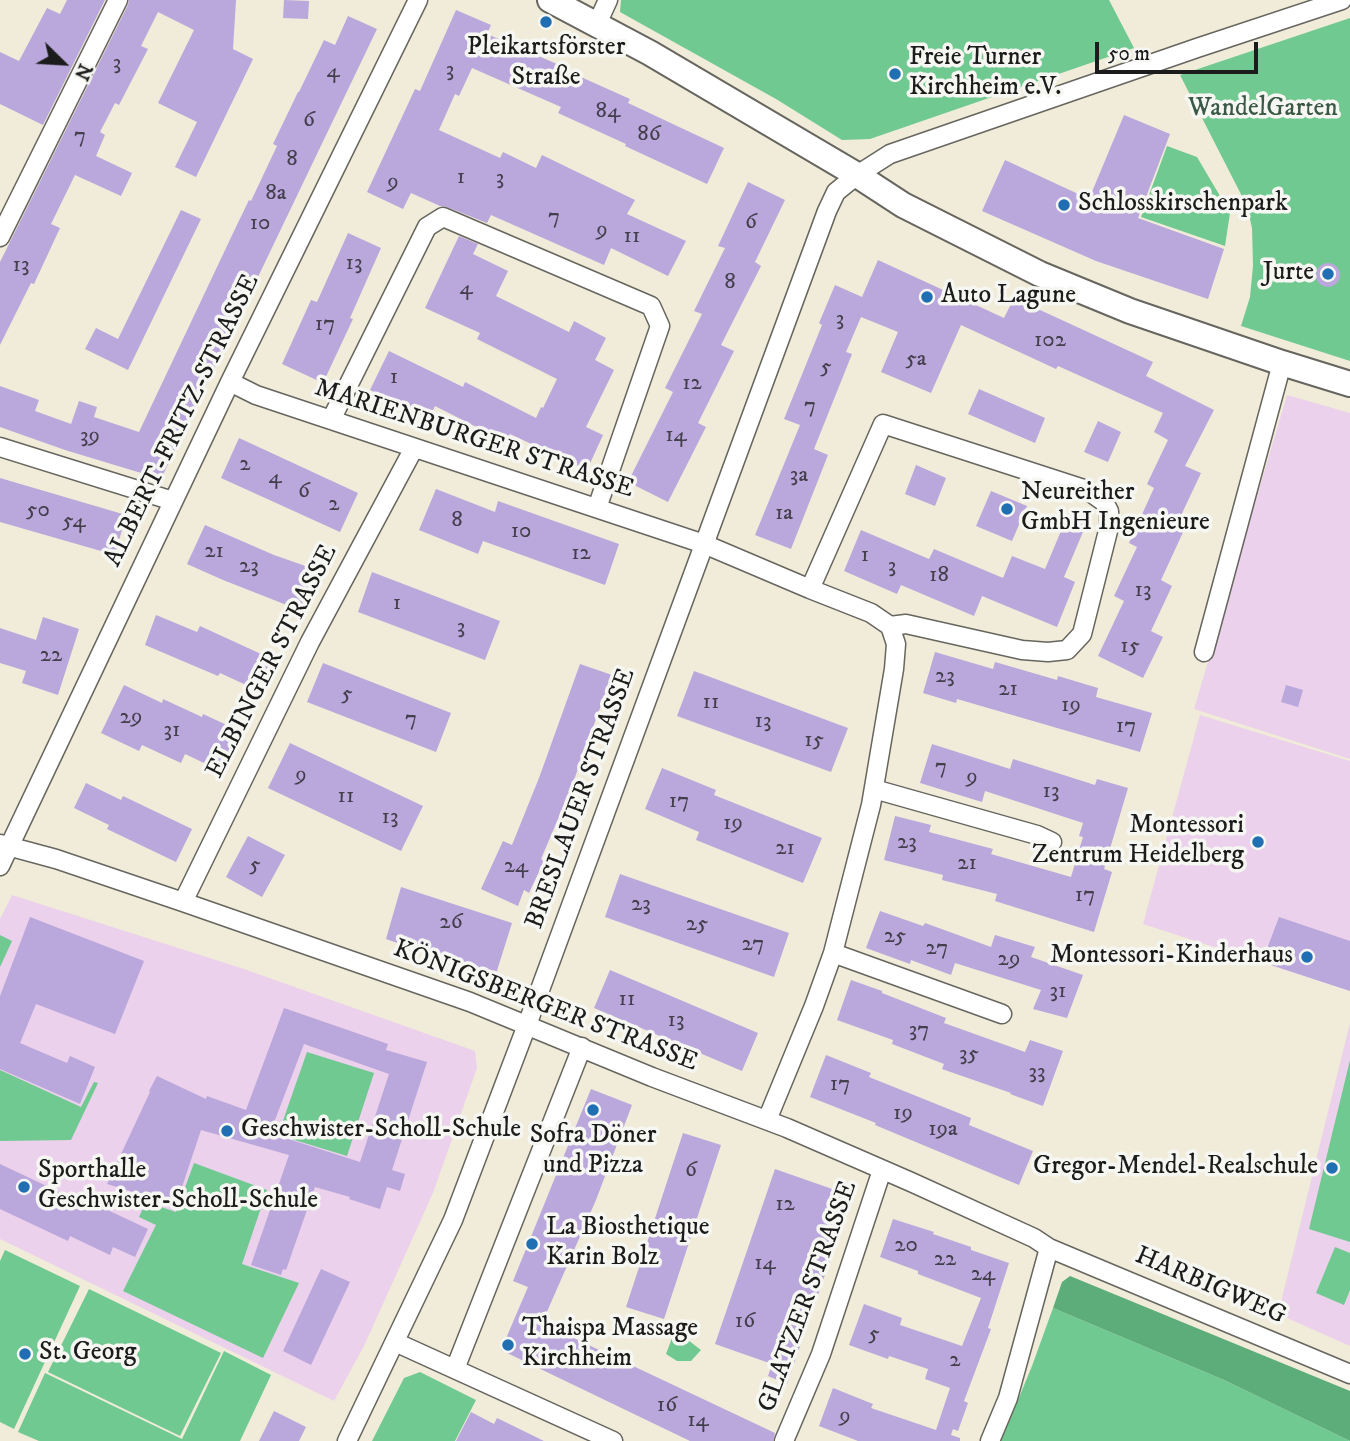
<!DOCTYPE html>
<html>
<head>
<meta charset="utf-8">
<style>
	body { margin:0 }
	#map { position:relative; width:1350px; height:1441px; overflow:hidden; background:#f0ecd9; font-family:"IM FELL DW Pica",serif }
	canvas { display:block }
	.north { position:absolute; left:28px; top:28px; width:70px; height:70px; -webkit-text-stroke:5px #f6f6f2; paint-order:stroke; rotate:114deg; font-size:19px; font-weight:700; line-height:28px; text-align:center; color:#1c1c1c }
	.north::after { content:''; display:block; margin:auto; width:24px; height:32px; background:#1c1c1c; clip-path:polygon(50% 0,100% 100%,50% 72%,0 100%) }
	.scale { position:absolute; left:1095px; top:42px; width:163px; height:32px; box-sizing:border-box; border:4px solid #1c1c1c; border-top:0; padding-left:9px; font-size:21px; line-height:24px; white-space:nowrap; color:#1c1c1c; -webkit-text-stroke:5px #f6f6f2; paint-order:stroke }
</style>
</head>
<body>
<div id="map">
<canvas width="1350" height="1441"></canvas>
<div class="north">N</div>
<div class="scale">50 m</div>
</div>
<script>
const ctx = document.querySelector('canvas').getContext('2d');
ctx.lineJoin = 'round';
function fill(path, color) {
  ctx.fillStyle = color;
  ctx.fill(path, 'evenodd');
}
function poly(rows) {
  const path = new Path2D();
  for (const r of rows) {
    if (r.length === 3) {
      path.moveTo(r[0] + r[2], r[1]);
      path.arc(r[0], r[1], r[2], 0, 2 * Math.PI);
      continue;
    }
    path.moveTo(r[0], r[1]);
    for (let i = 2; i < r.length; i += 2) path.lineTo(r[i], r[i + 1]);
  }
  return path;
}
function strokePath(path, color, width, dash) {
  ctx.strokeStyle = color;
  ctx.lineWidth = width;
  ctx.lineCap = dash ? 'butt' : 'round';
  ctx.setLineDash(dash || []);
  ctx.stroke(path);
}
function write(font, color, halo, rows, align = 'center') {
  ctx.font = font + ' "IM FELL DW Pica",serif';
  ctx.lineWidth = 7;
  ctx.setLineDash([]);
  ctx.textBaseline = 'middle';
  ctx.strokeStyle = halo;
  ctx.fillStyle = color;
  for (const [text, x, y, turn = 0] of rows) {
    ctx.save();
    ctx.translate(x, y);
    ctx.rotate((+turn || 0) * Math.PI / 180);
    ctx.textAlign = isNaN(turn) ? turn : align;
    if (halo) ctx.strokeText(text, 0, 0);
    ctx.fillText(text, 0, 0);
    ctx.restore();
  }
}
fill(poly([
	[1287,395,1350,413,1350,759,1194,709],
	[1200,715,1350,761,1350,991,1143,924],
	[12,895,244,969,475,1051,477,1068,433,1193,364,1346,334,1401,0,1239,0,919],
	[1350,1023,1350,1346,1278,1314]
]), '#ebd1eb');
fill(poly([
	[621,0,1109,0,1134,48,870,139,842,140,776,99,620,12],
	[1350,18,1350,361,1241,326,1250,297,1253,266,1252,228,1247,206,1180,75],
	[1167,146,1197,157,1230,213,1225,246,1141,217],
	[0,935,12,941,0,967],
	[307,1052,374,1073,347,1156,278,1135],
	[1350,1060,1350,1242,1309,1229],
	[0,1070,81,1107,94,1082,98,1083,71,1140,0,1141],
	[194,1163,267,1190,242,1264,299,1283,263,1358,123,1291,156,1225,139,1217,146,1202,176,1212],
	[1335,1247,1350,1253,1350,1290,1344,1305,1316,1293],
	[5,1250,80,1286,14,1429,0,1422,0,1261],
	[89,1289,221,1353,180,1436,48,1372],
	[1053,1308,1224,1380,1350,1441,1001,1441,1032,1366],
	[675,1330,701,1350,691,1361,677,1361,666,1354],
	[224,1351,271,1375,240,1441,39,1441,18,1432,45,1373,182,1439],
	[420,1372,476,1400,455,1441,372,1441,404,1378]
]), '#70c990');
fill(poly([
	[1070,1276,1350,1391,1350,1441,1224,1380,1053,1308,1062,1282]
]), '#5cad7a');
fill(poly([
	[67,0,105,0,43,125,0,104,0,52,19,61,47,8,60,14],
	[129,0,236,0,233,49,253,59,196,177,175,167,197,122,158,103,194,30,158,12,141,46,148,49,119,105,115,103,100,132,105,135,96,156,132,173,121,196,75,175,51,224,60,228,34,284,31,283,0,345,0,262,128,5],
	[284,0,309,1,308,19,283,18],
	[456,10,491,25,487,34,564,67,563,69,630,99,628,103,724,148,707,184,625,146,626,144,558,113,561,107,472,68,459,96,455,94,439,130,500,158,503,152,536,168,542,155,635,200,627,214,686,241,668,276,611,248,604,265,491,215,487,223,447,207,440,206,411,193,403,209,367,192,415,89,420,91],
	[348,16,377,29,161,479,65,450,0,427,0,386,39,400,35,411,71,424,79,401,97,407,94,417,139,432,235,229,249,200,251,201,277,146,273,144,298,92,299,92,324,40,335,45],
	[1124,115,1170,134,1138,218,1224,249,1208,299,1096,261,982,211,1005,160,1089,199],
	[748,182,785,200,755,262,761,266,721,345,734,351,698,423,706,427,668,502,628,482,673,392,665,388,702,314,694,311,725,248,718,246],
	[181,210,201,219,128,370,85,349,96,328,118,339],
	[348,233,381,248,350,318,353,319,323,383,282,364,311,300,317,302],
	[459,236,478,244,473,254,508,271,496,296,569,332,574,321,606,338,595,360,614,370,586,427,603,435,587,470,510,434,506,442,435,406,429,419,370,390,389,351,463,387,465,382,536,418,541,407,543,408,557,379,477,339,480,333,425,308],
	[878,260,1004,318,1014,298,1153,362,1146,376,1214,410,1185,466,1201,473,1177,524,1185,528,1161,580,1172,586,1151,631,1163,637,1143,678,1098,656,1124,601,1114,596,1137,547,1129,543,1154,488,1147,484,1168,440,1154,432,1163,413,1058,366,1056,369,961,325,931,393,881,372,898,332,861,317,846,352,852,354,814,449,828,455,791,549,755,535,800,425,784,419,822,325,819,323,835,285,862,297],
	[1328,275,12],
	[979,389,1045,418,1035,443,968,414],
	[1098,421,1121,432,1108,462,1084,452],
	[239,438,358,493,340,532,221,478],
	[916,465,946,478,935,506,905,494],
	[0,478,126,515,115,555,0,522],
	[436,489,495,512,498,501,619,544,605,585,483,541,478,554,419,530],
	[991,491,1027,506,1012,541,976,526],
	[1069,512,1088,520,1064,577,1075,582,1057,627,982,596,974,616,901,585,897,594,844,571,861,530,929,559,934,549,1003,578,1012,556,1045,569],
	[205,525,274,555,317,570,302,611,223,580,187,564],
	[372,572,500,621,485,660,358,612],
	[156,615,197,632,200,626,272,659,257,690,220,673,218,676,145,645],
	[43,617,79,629,58,695,22,683,26,671,0,663,0,628,36,640],
	[935,652,993,669,995,662,1057,680,1058,676,1098,688,1096,697,1152,713,1140,752,957,699,956,703,923,693],
	[323,663,451,713,436,752,307,702],
	[580,664,612,675,570,791,541,859,544,861,529,893,524,890,518,906,481,889,503,841,512,845,539,778],
	[694,671,848,728,831,772,677,716],
	[124,685,162,703,163,699,202,717,203,714,242,732,223,772,185,754,181,763,142,745,139,751,101,733],
	[1286,685,1303,690,1298,707,1281,702],
	[290,743,423,806,401,851,268,788],
	[932,744,1010,769,1013,759,1095,785,1097,779,1128,788,1104,869,1112,872,1094,932,995,901,997,894,942,880,943,875,884,860,895,816,931,825,929,832,993,849,991,854,1071,877,1083,837,1079,836,1083,823,985,791,982,802,920,783],
	[662,768,716,790,714,795,822,838,803,883,696,840,699,832,645,809],
	[86,783,121,800,123,796,192,829,176,862,107,829,109,825,74,808],
	[248,836,285,855,262,897,226,877],
	[620,874,789,933,774,977,605,917],
	[401,887,512,923,495,977,386,939],
	[880,911,923,926,925,923,991,947,995,935,1035,947,1031,957,1083,975,1067,1018,1033,1009,1041,990,955,963,951,975,911,960,910,964,866,948],
	[30,917,144,961,115,1034,36,1004,20,1043,67,1063,70,1056,95,1067,80,1104,0,1069,0,996],
	[1279,917,1350,941,1350,991,1262,962],
	[610,970,758,1033,742,1071,594,1008],
	[851,980,882,991,882,993,946,1018,944,1023,1025,1052,1030,1040,1063,1051,1043,1106,1010,1094,1011,1093,942,1069,944,1064,892,1044,893,1040,837,1020],
	[284,1008,388,1044,386,1050,427,1062,392,1170,405,1174,400,1191,387,1187,380,1209,349,1199,350,1197,315,1187,286,1270,283,1269,281,1275,251,1265,289,1155,201,1130,176,1205,107,1184,150,1092,149,1091,157,1076,206,1099,207,1096,246,1110],
	[304,1044,389,1074,360,1162,270,1133],
	[826,1055,871,1073,869,1077,971,1118,969,1125,1033,1151,1019,1185,875,1125,876,1123,810,1097],
	[591,1089,632,1105,596,1200,542,1323,775,1433,773,1441,690,1441,501,1350,528,1287,513,1281],
	[683,1133,721,1145,664,1319,626,1307],
	[0,1164,95,1209,97,1205,148,1229,135,1257,113,1247,110,1255,70,1236,68,1241,0,1209],
	[775,1169,835,1190,836,1188,853,1194,787,1384,768,1376,772,1364,715,1344],
	[893,1219,934,1232,933,1234,971,1247,971,1250,1009,1263,988,1328,991,1329,964,1401,968,1403,958,1431,953,1429,951,1435,960,1438,960,1441,858,1441,819,1426,833,1388,873,1404,871,1408,936,1430,950,1388,925,1379,928,1369,889,1356,888,1359,849,1345,864,1304,902,1318,900,1325,962,1346,981,1298,918,1274,918,1271,880,1257],
	[321,1269,350,1282,311,1365,283,1351],
	[274,1411,306,1427,299,1441,259,1441],
	[471,1412,494,1424,497,1418,544,1441,456,1441]
]), '#baa7dc');
const street = poly([
	[597,24,608,0],
	[0,237,118,0],
	[230,382,256,395,704,544,810,589,871,613,890,626,896,644,894,669,871,805,833,953,814,1006,767,1120],
	[331,420,427,227,443,217,651,306,660,326,597,508],
	[0,447,173,501],
	[810,589,883,424,1087,490,1104,502,1109,511,1109,527,1082,634,1067,650,1048,652,1022,650,906,624,890,626],
	[1204,652,1282,363],
	[874,789,1037,835,1052,842],
	[0,844,56,859,183,902,470,1002,652,1077,787,1128,911,1182,1034,1238,1049,1248,1350,1374],
	[0,866,230,382,418,0],
	[183,902,310,642,414,448],
	[833,953,1002,1014],
	[395,1342,613,1441],
	[455,1369,582,1047],
	[347,1441,453,1220,527,1025,827,211,836,192,857,175,890,154,1197,48,1342,0],
	[784,1441,821,1354,882,1170],
	[990,1441,1008,1398,1049,1248]
]);
const secondary = poly([
	[550,0,650,53,857,175,903,205,1040,274,1130,311,1282,363,1350,384]
]);
strokePath(street, '#66655e', 21);
strokePath(secondary, '#66655e', 28);
strokePath(street, '#fff', 18);
strokePath(secondary, '#fff', 24);
for (const [x, y, r, color] of [
	[546,22,7,"#1f6fb2"],
	[895,74,7,"#1f6fb2"],
	[1064,205,7,"#1f6fb2"],
	[1328,274,7,"#1f6fb2"],
	[927,297,7,"#1f6fb2"],
	[1007,509,7,"#1f6fb2"],
	[1258,842,7,"#1f6fb2"],
	[1307,957,7,"#1f6fb2"],
	[593,1110,7,"#1f6fb2"],
	[227,1131,7,"#1f6fb2"],
	[1332,1168,7,"#1f6fb2"],
	[24,1187,7,"#1f6fb2"],
	[532,1244,7,"#1f6fb2"],
	[508,1345,7,"#1f6fb2"],
	[25,1354,7,"#1f6fb2"]
]) {
  const dot = new Path2D();
  dot.arc(x, y, r, 0, 2 * Math.PI);
  ctx.fillStyle = color;
  ctx.fill(dot);
  strokePath(dot, '#f6f6f2', 2.5);
}
write('23px', '#443f4c', null, [
	["3",117,64],
	["3",450,71],
	["4",333,72],
	["84",608,112],
	["6",309,121],
	["86",649,135],
	["7",80,137],
	["8",292,160],
	["1",461,178],
	["3",500,179],
	["9",393,183],
	["8a",276,194],
	["7",554,218],
	["6",751,223],
	["10",260,224],
	["9",602,231],
	["11",632,237],
	["13",354,264],
	["13",21,266],
	["8",730,283],
	["4",466,289],
	["3",840,320],
	["17",325,325],
	["102",1050,341],
	["5a",916,360],
	["5",826,368],
	["1",394,378],
	["12",692,384],
	["7",810,407],
	["14",676,436],
	["39",90,437],
	["2",245,465],
	["3a",799,476],
	["4",275,478],
	["6",304,492],
	["2",334,505],
	["50",38,511],
	["1a",784,514],
	["8",457,521],
	["54",74,522],
	["10",521,532],
	["21",214,552],
	["12",581,554],
	["1",865,556],
	["23",249,567],
	["3",892,567],
	["18",939,576],
	["13",1143,591],
	["1",397,604],
	["3",461,628],
	["15",1130,647],
	["22",51,656],
	["23",945,677],
	["21",1008,690],
	["5",347,695],
	["11",711,703],
	["19",1071,706],
	["29",131,718],
	["7",411,720],
	["13",763,722],
	["17",1126,727],
	["31",172,731],
	["15",814,741],
	["7",941,768],
	["9",301,776],
	["9",972,778],
	["13",1051,792],
	["11",346,797],
	["17",679,802],
	["13",390,818],
	["19",733,824],
	["23",907,843],
	["21",785,849],
	["21",967,864],
	["5",255,866],
	["24",516,867],
	["17",1085,896],
	["23",641,905],
	["26",451,923],
	["25",697,925],
	["25",895,937],
	["27",753,945],
	["27",937,949],
	["29",1009,960],
	["31",1058,992],
	["11",627,1000],
	["13",676,1021],
	["37",919,1031],
	["35",969,1055],
	["33",1037,1073],
	["17",840,1085],
	["19",903,1114],
	["19a",943,1130],
	["6",691,1171],
	["12",785,1205],
	["20",906,1246],
	["22",945,1260],
	["14",765,1264],
	["24",983,1275],
	["16",745,1322],
	["5",874,1335],
	["2",955,1361],
	["16",667,1406],
	["9",845,1417],
	["14",698,1421]
]);
write('26px', '#1c1c1c', '#f6f6f2', [
	["Pleikartsförster",546,49,"center"],
	["Straße",546,79,"center"],
	["Freie Turner",909,59],
	["Kirchheim e.V.",909,89],
	["Schlosskirschenpark",1078,205],
	["Jurte",1314,274,"right"],
	["Auto Lagune",941,297],
	["Neureither",1021,494],
	["GmbH Ingenieure",1021,524],
	["Montessori",1244,827,"right"],
	["Zentrum Heidelberg",1244,857,"right"],
	["Montessori-Kinderhaus",1293,957,"right"],
	["Geschwister-Scholl-Schule",241,1131],
	["Sofra Döner",593,1137,"center"],
	["und Pizza",593,1167,"center"],
	["Gregor-Mendel-Realschule",1318,1168,"right"],
	["Sporthalle",38,1172],
	["Geschwister-Scholl-Schule",38,1202],
	["La Biosthetique",546,1229],
	["Karin Bolz",546,1259],
	["Thaispa Massage",522,1330],
	["Kirchheim",522,1360],
	["St. Georg",39,1354]
], 'left');
write('26px', '#395945', '#f6f6f2', [
	["WandelGarten",1263,110]
]);
write('26px', '#1c1c1c', '#f6f6f2', [
	["ALBERT-FRITZ-STRASSE",183,421,-64],
	["MARIENBURGER STRASSE",474,440,18],
	["ELBINGER STRASSE",273,662,-63],
	["BRESLAUER STRASSE",582,799,-70],
	["KÖNIGSBERGER STRASSE",545,1007,21],
	["HARBIGWEG",1210,1287,23],
	["GLATZER STRASSE",809,1297,-70]
]);
</script>
</body>
</html>
